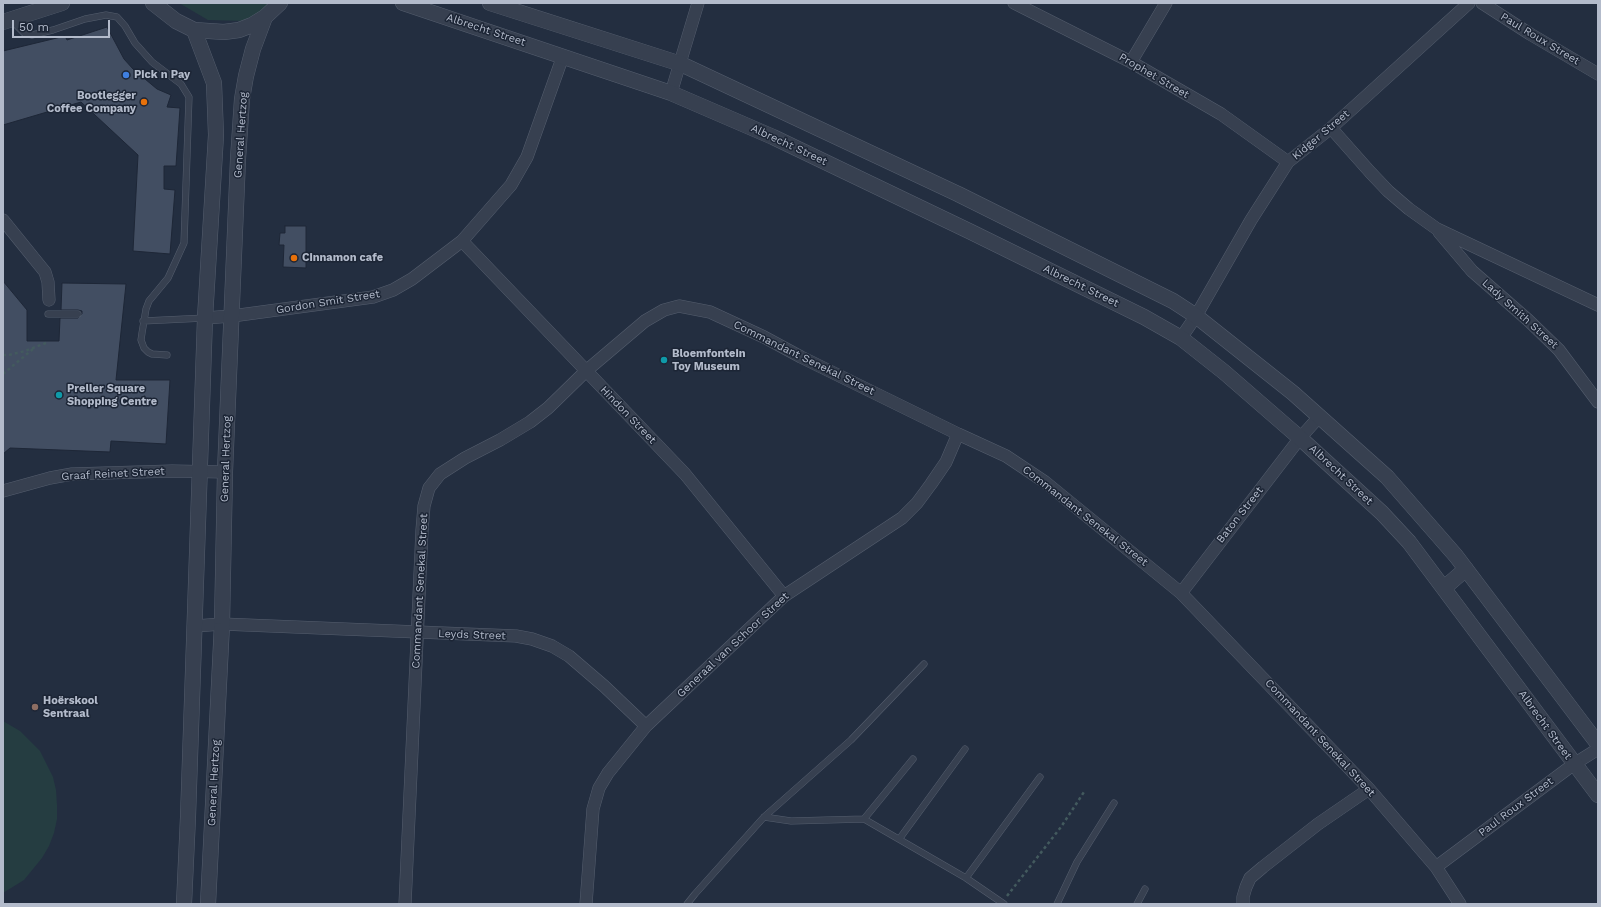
<!DOCTYPE html>
<html>
<head>
<meta charset="utf-8">
<style>
	body { margin:0 }
	#map { position:relative; width:1601px; height:907px; overflow:hidden; background:#232e40; font-family:"Work Sans",sans-serif }
	canvas { display:block }
	.frame { position:absolute; inset:0; border:4px solid #b3bbcb; pointer-events:none }
	.scale { position:absolute; left:12px; top:20px; width:98px; height:18px; box-sizing:border-box; border:2px solid #b3bbcb; border-top:0; padding-left:5px; font-size:12px; line-height:14px; white-space:nowrap; color:#b3bbcb; -webkit-text-stroke:3px #1c2535; paint-order:stroke }
</style>
</head>
<body>
<div id="map">
<canvas width="1601" height="907"></canvas>
<div class="frame"></div>
<div class="scale">50 m</div>
</div>
<script>
const ctx = document.querySelector('canvas').getContext('2d');
ctx.lineJoin = 'round';
function fill(path, color) {
  ctx.fillStyle = color;
  ctx.fill(path, 'evenodd');
}
function poly(rows) {
  const path = new Path2D();
  for (const r of rows) {
    path.moveTo(r[0], r[1]);
    for (let i = 2; i < r.length; i += 2) path.lineTo(r[i], r[i + 1]);
  }
  return path;
}
function strokePath(path, color, width, dash) {
  ctx.strokeStyle = color;
  ctx.lineWidth = width;
  ctx.lineCap = dash ? 'butt' : 'round';
  ctx.setLineDash(dash || []);
  ctx.stroke(path);
}
function write(font, color, halo, rows, align = 'center') {
  ctx.font = font + ' "Work Sans",sans-serif';
  ctx.lineWidth = 3;
  ctx.setLineDash([]);
  ctx.textBaseline = 'middle';
  ctx.strokeStyle = halo;
  ctx.fillStyle = color;
  for (const [text, x, y, turn = 0] of rows) {
    ctx.save();
    ctx.translate(x, y);
    ctx.rotate((+turn || 0) * Math.PI / 180);
    ctx.textAlign = isNaN(turn) ? turn : align;
    if (halo) ctx.strokeText(text, 0, 0);
    ctx.fillText(text, 0, 0);
    ctx.restore();
  }
}
fill(poly([
	[179,3,277,3,245,21,208,20],
	[3,721,20,731,40,751,53,777,56,790,57,805,57,819,54,833,49,846,42,858,24,880,3,893]
]), '#253d41');
const building = poly([
	[107,27,124,59,133,69,157,89,171,95,167,107,180,108,176,166,164,166,164,189,175,190,170,254,133,251,138,155,81,102,3,125,3,51,65,36,67,40,107,27],
	[285,226,306,226,306,268,283,267,284,245,279,245,280,233,285,233,285,226],
	[3,281,27,310,27,341,59,341,60,318,78,318,82,314,82,311,78,310,61,310,62,283,126,284,116,380,170,380,166,444,111,441,110,452,10,448,3,454,3,281]
]);
fill(building, '#424e62');
strokePath(building, '#1e2737', 1);
const service = poly([
	[11,20,24,33,32,35,53,30,85,19,106,15,117,17,125,26,135,43,152,62,181,84,189,97,184,243,168,278,149,301,146,309,142,333,141,340,144,348,148,352,152,354,167,355],
	[48,314,78,314],
	[143,321,205,318],
	[764,817,791,821,864,819,966,878,1004,904],
	[864,819,913,759],
	[900,838,965,749],
	[966,878,1040,777],
	[687,904,695,894,764,817,851,740,924,664],
	[1057,904,1077,862,1114,803],
	[1137,904,1145,889]
]);
const minor = poly([
	[1014,3,1131,62,1221,114,1288,162],
	[1482,3,1530,34,1598,74],
	[1131,62,1166,3],
	[671,93,698,3],
	[1331,128,1370,172,1388,191,1409,209,1437,229,1598,305],
	[3,220,45,272,48,282,49,300],
	[1439,232,1472,271,1528,320,1559,350,1598,402],
	[462,241,685,474,784,596],
	[205,318,232,316,373,297,393,290,412,279,462,241,511,185,527,157,563,56],
	[1181,338,1196,316,1251,220,1288,162,1331,128,1469,3],
	[3,491,50,478,72,474,172,471,225,472],
	[1181,593,1300,438,1319,417],
	[195,626,222,624,516,636,532,639,552,646,569,656,604,686,646,726],
	[1436,867,1574,764,1598,749],
	[405,904,422,530,424,506,429,488,440,474,465,458,500,440,530,422,548,408,586,371,645,321,664,310,679,306,710,312,764,337,801,357,958,434,1006,456,1045,482,1181,593,1369,789,1436,867,1460,904],
	[586,904,593,809,599,788,608,773,646,726,784,596,902,518,917,503,931,484,946,462,958,434],
	[1243,904,1243,897,1246,887,1250,878,1263,867,1318,824,1369,789]
]);
const tertiary = poly([
	[153,3,176,21,194,30,224,32,239,30,252,25,265,17,280,3],
	[403,3,671,93,773,137,969,231,1144,317,1181,338,1224,372,1300,438,1382,513,1409,542,1598,795],
	[490,3,681,64,958,194,1173,301,1196,316,1293,393,1387,477,1456,556,1598,744],
	[3,22,62,3],
	[1444,588,1466,569],
	[184,904,188,817,205,318,216,135,214,83,194,30],
	[208,904,222,624,225,472,238,159,242,99,246,76,253,49,265,17]
]);
strokePath(service, '#555e6e', 7);
strokePath(minor, '#555e6e', 13);
strokePath(tertiary, '#555e6e', 16);
strokePath(poly([
	[3,355,9,355,25,351,46,343],
	[3,374,33,349],
	[1007,896,1061,827,1084,792]
]), '#435a5e', 2.5, [3, 3]);
strokePath(service, '#374050', 6);
strokePath(minor, '#374050', 12);
strokePath(tertiary, '#374050', 15);
for (const [x, y, r, color] of [
	[126,75,4,"#3f7fe0"],
	[144,102,4,"#e8710a"],
	[294,258,4,"#e8710a"],
	[664,360,4,"#0f9aa8"],
	[59,395,4,"#0f9aa8"],
	[35,707,4,"#8d6e63"]
]) {
  const dot = new Path2D();
  dot.arc(x, y, r, 0, 2 * Math.PI);
  ctx.fillStyle = color;
  ctx.fill(dot);
  strokePath(dot, '#1c2535', 1.5);
}
write('11px', '#b3bbcb', '#1c2535', [
	["Albrecht Street",486,30,18],
	["Paul Roux Street",1540,39,31],
	["Prophet Street",1154,76,30],
	["General Hertzog",241,135,-86],
	["Kidger Street",1321,135,-40],
	["Albrecht Street",789,145,25],
	["Albrecht Street",1081,286,26],
	["Gordon Smit Street",328,302,-9],
	["Lady Smith Street",1520,314,42],
	["Commandant Senekal Street",804,358,26],
	["Hindon Street",628,415,46],
	["General Hertzog",226,459,-88],
	["Graaf Reinet Street",113,474,-3],
	["Albrecht Street",1341,475,43],
	["Baton Street",1240,515,-52],
	["Commandant Senekal Street",1085,516,38],
	["Commandant Senekal Street",420,591,-87],
	["Leyds Street",472,635,2],
	["Generaal van Schoor Street",733,645,-43],
	["Albrecht Street",1545,725,54],
	["Commandant Senekal Street",1320,738,47],
	["General Hertzog",214,783,-87],
	["Paul Roux Street",1516,807,-37]
]);
write('bold 11px', '#b3bbcb', '#1c2535', [
	["Pick n Pay",134,75],
	["Bootlegger",136,96,"right"],
	["Coffee Company",136,109,"right"],
	["Cinnamon cafe",302,258],
	["Bloemfontein",672,354],
	["Toy Museum",672,367],
	["Preller Square",67,389],
	["Shopping Centre",67,402],
	["Hoërskool",43,701],
	["Sentraal",43,714]
], 'left');
</script>
</body>
</html>
